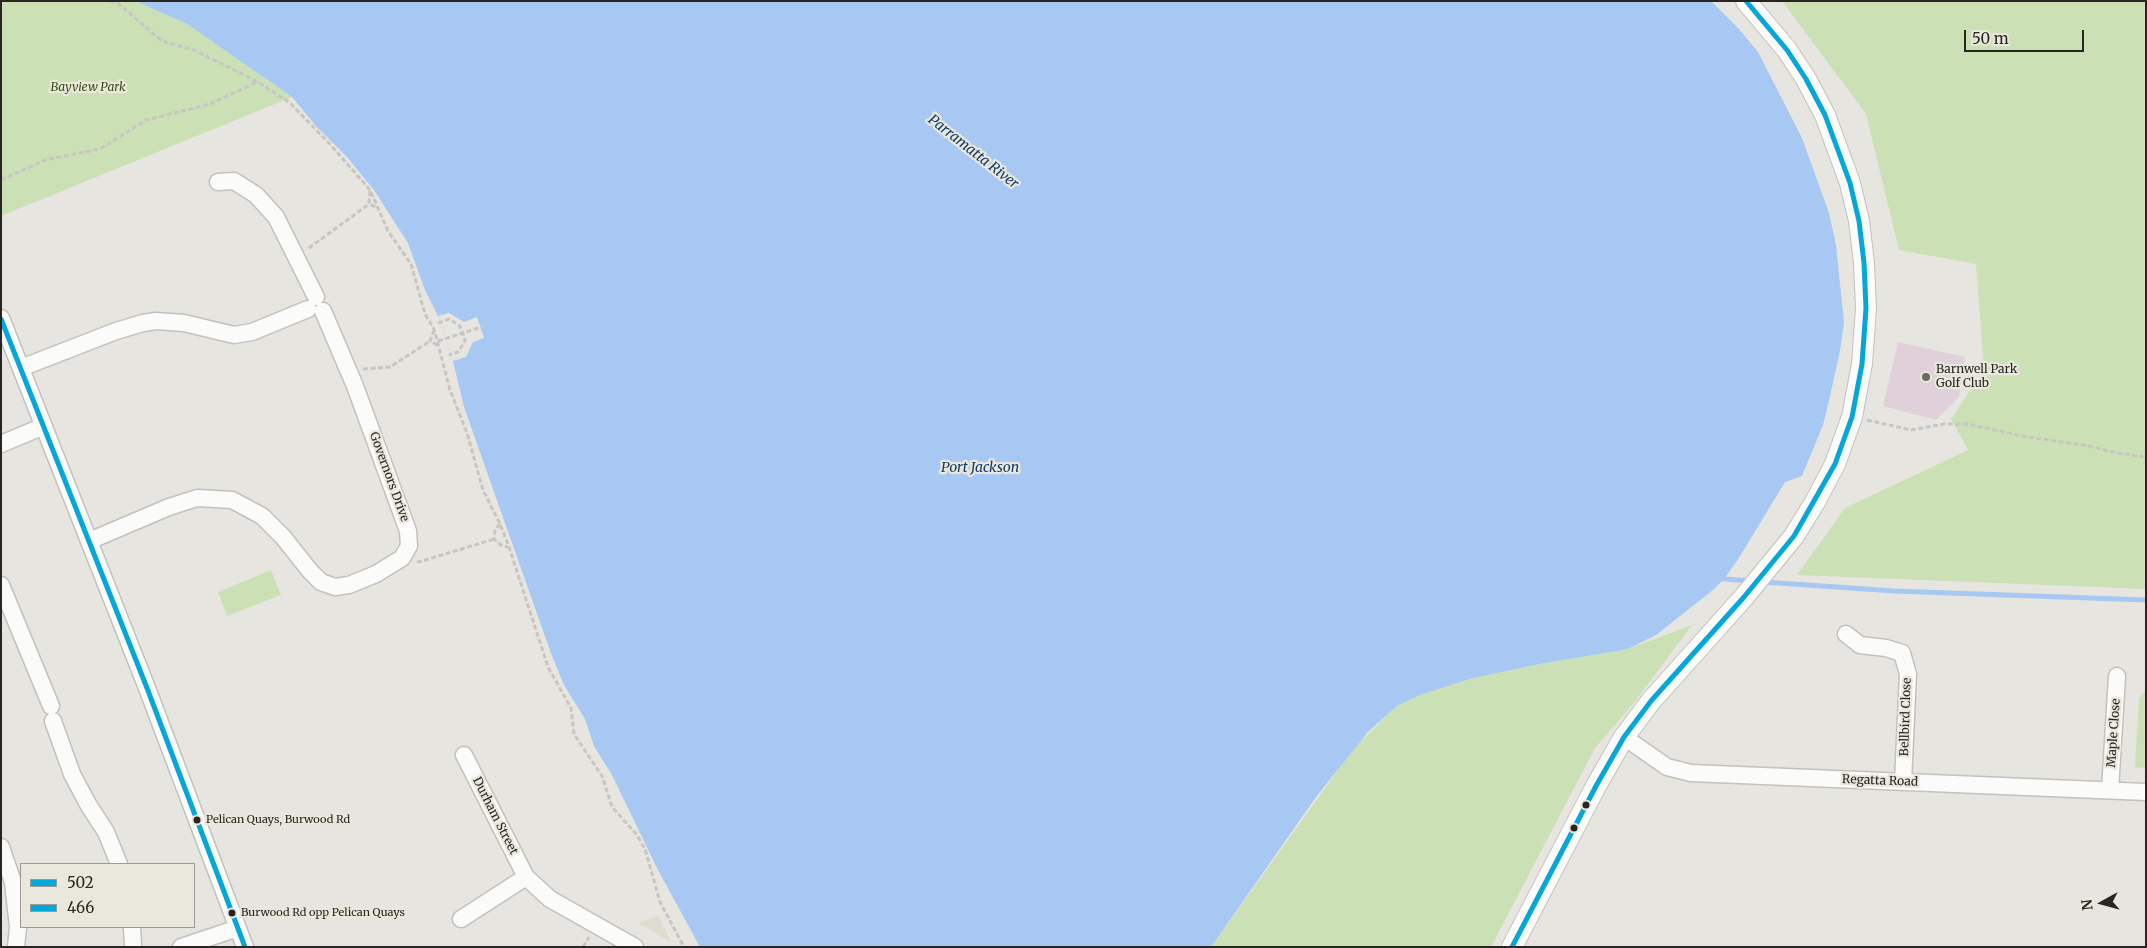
<!DOCTYPE html>
<html>
<head>
<meta charset="utf-8">
<style>
	body { margin:0 }
	#map { position:relative; width:2147px; height:948px; overflow:hidden; background:#e6e5e0; font-family:Merriweather,serif }
	canvas { display:block }
	.frame { position:absolute; inset:0; border:2px solid #272622; pointer-events:none }
	.legend { position:absolute; left:20px; top:863px; width:175px; height:65px; box-sizing:border-box; background:#eae7dc; border:1px solid #9c9a92; margin:0; padding:6px 9px; list-style:none; font-size:15px; color:#272622 }
	.legend li { display:flex; align-items:center; gap:10px; height:25px }
	.legend b { width:25px; border:1px solid #9c9a92 }
	.north { position:absolute; left:2077px; top:878px; width:50px; height:50px; -webkit-text-stroke:4px #eae7dc; paint-order:stroke; rotate:263deg; font-size:14px; font-weight:700; line-height:20px; text-align:center; color:#272622 }
	.north::after { content:''; display:block; margin:auto; width:18px; height:22px; background:#272622; clip-path:polygon(50% 0,100% 100%,50% 72%,0 100%) }
	.scale { position:absolute; left:1964px; top:30px; width:120px; height:22px; box-sizing:border-box; border:2px solid #272622; border-top:0; padding-left:6px; font-size:15px; line-height:18px; white-space:nowrap; color:#272622; -webkit-text-stroke:4px #eae7dc; paint-order:stroke }
</style>
</head>
<body>
<div id="map">
<canvas width="2147" height="948"></canvas>
<div class="frame"></div>
<ul class="legend">
<li><b style="height:6px;background:#04a7da"></b>502</li>
<li><b style="height:6px;background:#04a7da"></b>466</li>
</ul>
<div class="north">N</div>
<div class="scale">50 m</div>
</div>
<script>
const ctx = document.querySelector('canvas').getContext('2d');
ctx.lineJoin = 'round';
function fill(path, color) {
  ctx.fillStyle = color;
  ctx.fill(path, 'evenodd');
}
function poly(rows) {
  const path = new Path2D();
  for (const r of rows) {
    path.moveTo(r[0], r[1]);
    for (let i = 2; i < r.length; i += 2) path.lineTo(r[i], r[i + 1]);
  }
  return path;
}
function strokePath(path, color, width, dash) {
  ctx.strokeStyle = color;
  ctx.lineWidth = width;
  ctx.lineCap = dash ? 'butt' : 'round';
  ctx.setLineDash(dash || []);
  ctx.stroke(path);
}
function write(font, color, halo, rows, align = 'center') {
  ctx.font = font + ' Merriweather,serif';
  ctx.lineWidth = 4.5;
  ctx.setLineDash([]);
  ctx.textBaseline = 'middle';
  ctx.strokeStyle = halo;
  ctx.fillStyle = color;
  for (const [text, x, y, turn = 0] of rows) {
    ctx.save();
    ctx.translate(x, y);
    ctx.rotate((+turn || 0) * Math.PI / 180);
    ctx.textAlign = isNaN(turn) ? turn : align;
    if (halo) ctx.strokeText(text, 0, 0);
    ctx.fillText(text, 0, 0);
    ctx.restore();
  }
}
fill(poly([
	[658,916,672,943,638,923]
]), '#dfdbcf');
fill(poly([
	[1,1,135,1,187,24,292,97,1,216],
	[1782,1,2146,1,2146,589,1797,575,1845,508,1968,450,1951,419,1984,370,1976,264,1899,250,1866,114],
	[271,570,281,595,227,616,218,592],
	[1692,625,1633,704,1595,748,1491,947,1211,947,1354,748,1397,706,1420,695,1473,678,1545,663,1628,649],
	[2146,689,2146,768,2135,767,2139,699]
]), '#cce0b6');
fill(poly([
	[135,1,1711,1,1739,29,1758,52,1802,138,1829,213,1836,245,1844,322,1840,351,1828,405,1823,425,1802,476,1785,482,1737,561,1724,579,1713,590,1656,635,1628,649,1545,663,1473,678,1420,695,1397,706,1368,732,1316,797,1211,947,700,947,658,870,612,775,594,746,585,719,564,685,552,656,464,407,453,361,438,316,425,290,408,243,374,190,347,157,316,126,292,97,187,24]
]), '#a7c8f2');
fill(poly([
	[449,313,464,322,477,317,484,338,473,342,466,357,453,361,438,316]
]), '#e6e5e0');
strokePath(poly([
	[1724,579,1751,581],
	[1764,582,1894,591,2146,600]
]), '#a7c8f2', 5);
fill(poly([
	[1898,342,1965,357,1959,397,1936,420,1883,406]
]), '#e0d0d9');
const minor = poly([
	[218,182,234,181,256,195,276,217,316,297],
	[1,318,147,688,245,947],
	[21,368,116,331,143,323,156,321,184,323,234,335,252,332,308,309],
	[1,444,44,426],
	[89,541,169,507,197,498,232,500,262,516,283,537,310,571,321,582,335,587,349,585,376,574,402,558,409,546,408,531,355,386,323,311],
	[1,585,51,706],
	[1846,634,1860,645,1886,648,1902,653,1908,674,1903,782],
	[53,721,72,774,89,806,106,832,119,864],
	[1624,737,1667,767,1691,773,2146,792],
	[464,755,526,877,550,899,635,947],
	[2110,790,2117,676],
	[1,847,13,882,18,927,16,947],
	[461,919,526,877],
	[132,927,133,946],
	[181,947,238,928]
]);
const major = poly([
	[1512,947,1596,786,1624,737,1651,701,1744,597,1794,536,1815,502,1835,464,1852,417,1862,364,1866,308,1864,263,1859,221,1850,183,1825,115,1806,79,1787,50,1746,1]
]);
strokePath(minor, '#c2c1bd', 19);
strokePath(major, '#c2c1bd', 22);
strokePath(poly([
	[110,1,119,4,162,41,194,50,258,82,290,103,329,143,370,190,388,231,411,264,425,314,434,329,450,390,467,433,483,490,500,524,509,547,548,667,571,708,574,734,602,776,612,807,637,835,645,849,660,902,684,947],
	[1,180,45,160,100,149,146,120,210,104,257,82],
	[370,191,369,204,378,208],
	[309,248,369,204],
	[438,323,449,319,459,325,463,333,465,341,458,352,449,355],
	[434,330,430,341,438,346],
	[438,341,484,326],
	[363,369,390,367,430,341],
	[1867,420,1911,430,1944,424,1968,424,2022,436,2089,446,2117,453,2146,457],
	[500,524,495,530,494,539,501,545,508,547],
	[417,561,419,562,494,539],
	[583,947,589,937]
]), '#c7c6c4', 3, [5, 2.5]);
strokePath(minor, '#fbfbfa', 16);
strokePath(major, '#fbfbfa', 20);
strokePath(poly([
	[1512,947,1596,786,1624,737,1651,701,1744,597,1794,536,1835,464,1852,417,1862,364,1866,308,1864,263,1859,221,1850,183,1825,115,1806,79,1787,50,1746,1]
]), '#04a7da', 5);
strokePath(poly([
	[1,319,147,688,245,947]
]), '#04a7da', 5);
for (const [x, y, r, color] of [
	[1926,377,5,"#6a6964"],
	[1586,805,4.5,"#272622"],
	[197,820,4.5,"#272622"],
	[1574,828,4.5,"#272622"],
	[232,913,4.5,"#272622"]
]) {
  const dot = new Path2D();
  dot.arc(x, y, r, 0, 2 * Math.PI);
  ctx.fillStyle = color;
  ctx.fill(dot);
  strokePath(dot, '#eae7dc', 2);
}
write('11px', '#272622', '#eae7dc', [
	["Pelican Quays, Burwood Rd",206,820],
	["Burwood Rd opp Pelican Quays",241,913]
], 'left');
write('italic 12px', '#324e0e', '#eae7dc', [
	["Bayview Park",88,88]
]);
write('12px', '#272622', '#eae7dc', [
	["Barnwell Park",1936,370],
	["Golf Club",1936,384]
], 'left');
write('12px', '#272622', '#eae7dc', [
	["Governors Drive",389,477,70],
	["Bellbird Close",1906,717,-88],
	["Maple Close",2114,733,-86],
	["Regatta Road",1880,781,2],
	["Durham Street",495,816,63]
]);
write('italic 14px', '#123b6b', '#eae7dc', [
	["Parramatta River",973,152,38],
	["Port Jackson",980,468]
]);
</script>
</body>
</html>
